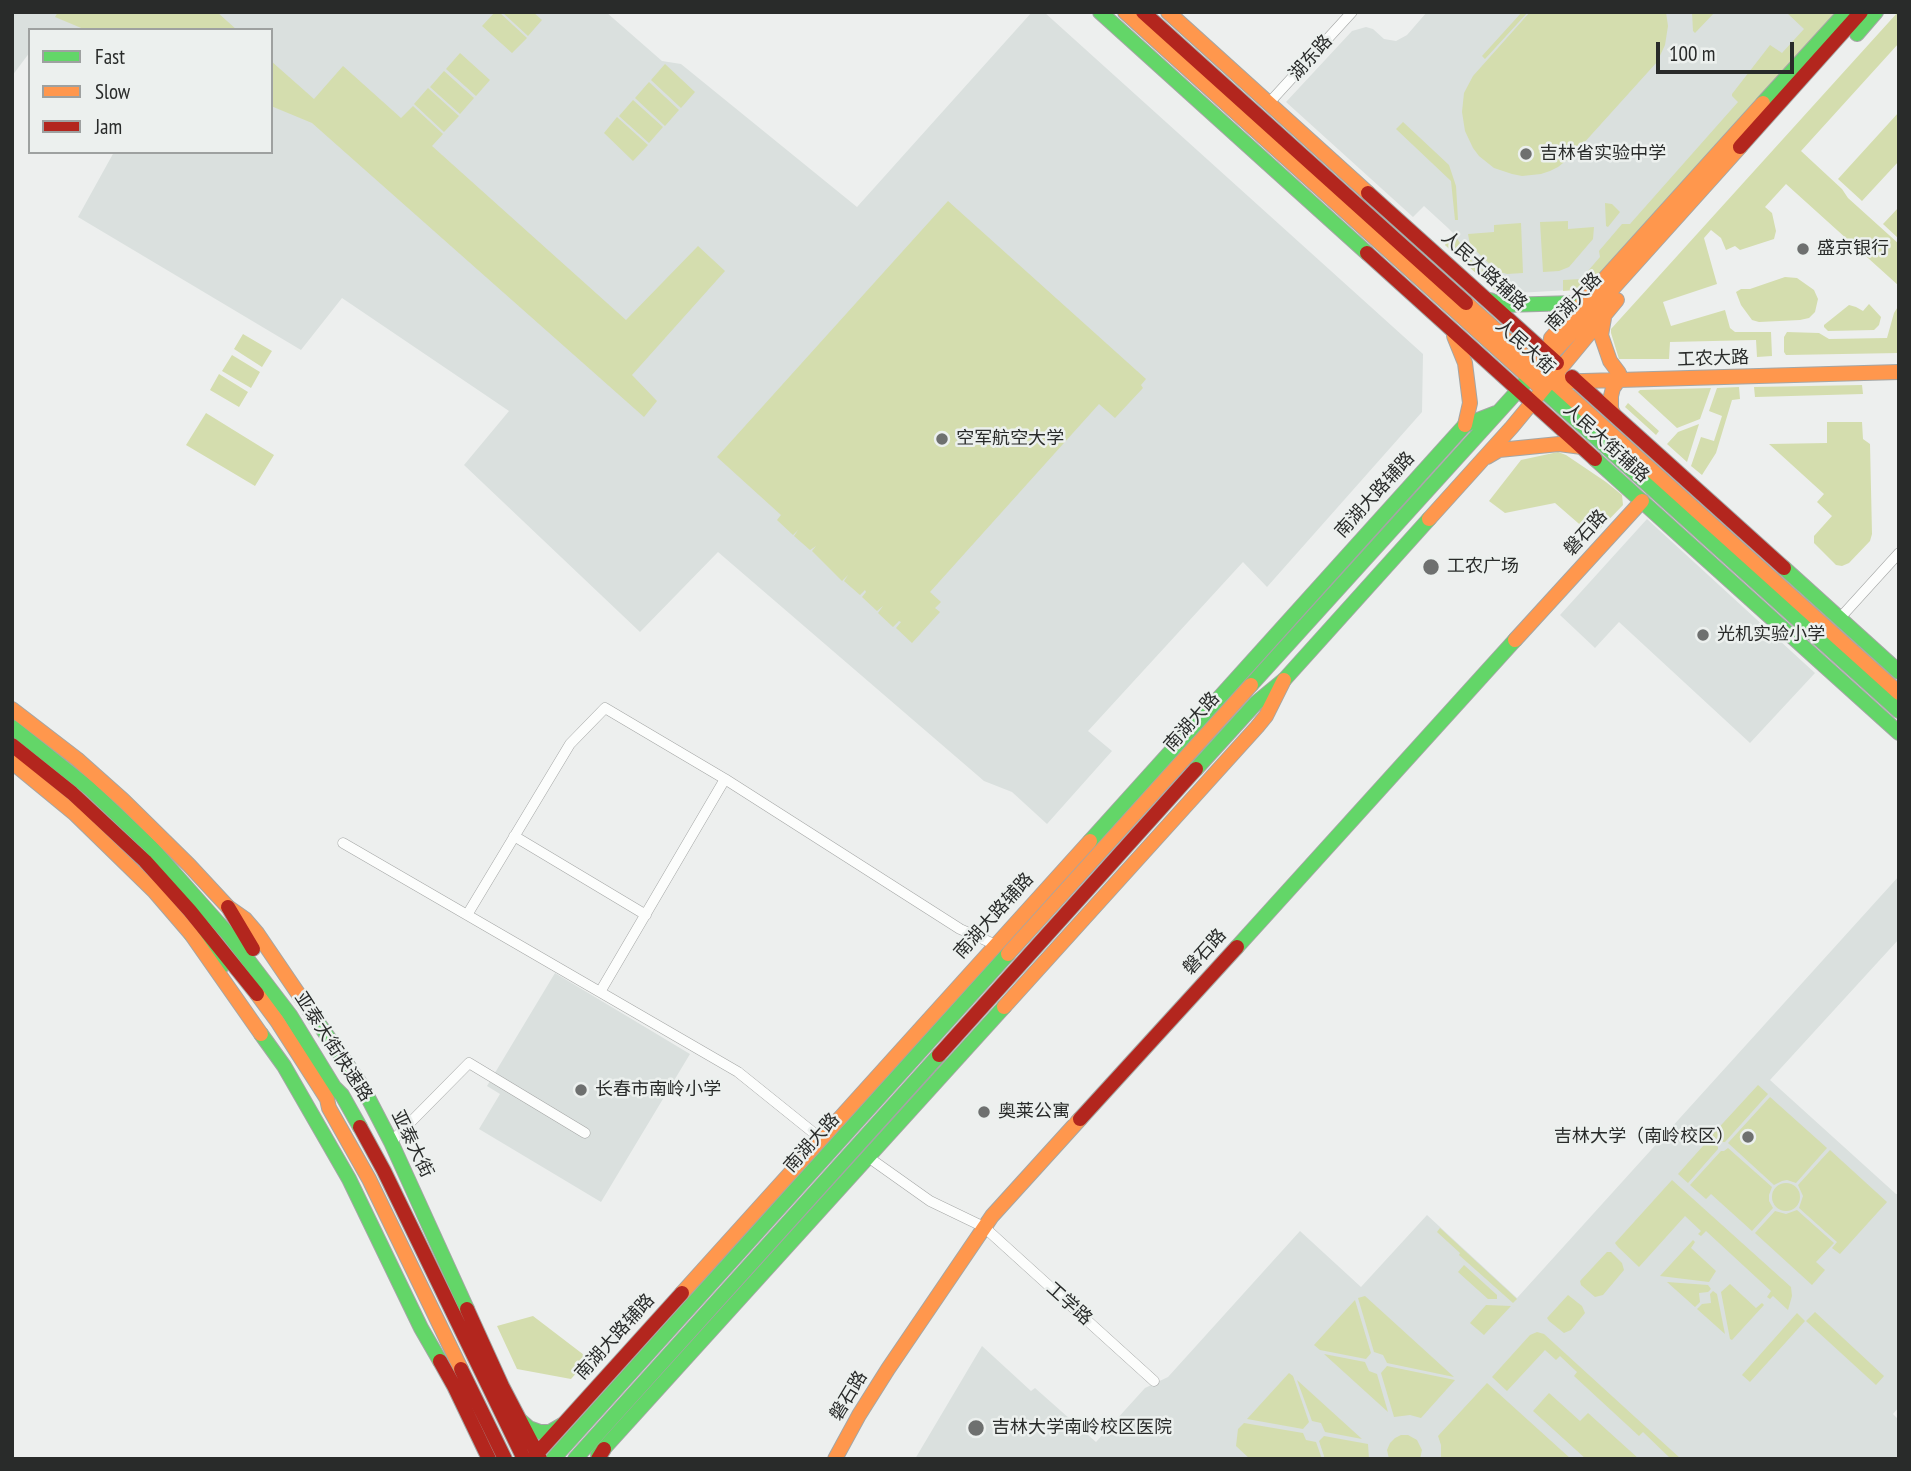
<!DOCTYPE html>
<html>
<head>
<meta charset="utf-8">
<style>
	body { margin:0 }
	#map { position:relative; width:1911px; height:1471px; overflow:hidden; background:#edefee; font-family:"PT Sans Narrow",sans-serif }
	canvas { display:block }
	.frame { position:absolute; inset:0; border:14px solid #292b2a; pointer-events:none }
	.legend { position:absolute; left:28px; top:28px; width:245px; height:126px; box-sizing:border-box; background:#ecf0ee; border:2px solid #9ea1a0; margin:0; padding:9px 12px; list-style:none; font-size:21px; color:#292b2a }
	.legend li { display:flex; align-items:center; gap:14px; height:35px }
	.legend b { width:35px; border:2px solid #9ea1a0 }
	.scale { position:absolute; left:1656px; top:42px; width:138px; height:32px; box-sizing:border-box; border:4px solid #292b2a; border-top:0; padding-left:9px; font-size:21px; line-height:24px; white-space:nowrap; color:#292b2a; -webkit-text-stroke:5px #ecf0ee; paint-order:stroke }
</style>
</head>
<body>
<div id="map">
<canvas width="1911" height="1471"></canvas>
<div class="frame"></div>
<ul class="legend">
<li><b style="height:9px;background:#63d668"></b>Fast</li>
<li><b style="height:9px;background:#ff974d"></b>Slow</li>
<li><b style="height:9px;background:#b3261e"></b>Jam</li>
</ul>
<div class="scale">100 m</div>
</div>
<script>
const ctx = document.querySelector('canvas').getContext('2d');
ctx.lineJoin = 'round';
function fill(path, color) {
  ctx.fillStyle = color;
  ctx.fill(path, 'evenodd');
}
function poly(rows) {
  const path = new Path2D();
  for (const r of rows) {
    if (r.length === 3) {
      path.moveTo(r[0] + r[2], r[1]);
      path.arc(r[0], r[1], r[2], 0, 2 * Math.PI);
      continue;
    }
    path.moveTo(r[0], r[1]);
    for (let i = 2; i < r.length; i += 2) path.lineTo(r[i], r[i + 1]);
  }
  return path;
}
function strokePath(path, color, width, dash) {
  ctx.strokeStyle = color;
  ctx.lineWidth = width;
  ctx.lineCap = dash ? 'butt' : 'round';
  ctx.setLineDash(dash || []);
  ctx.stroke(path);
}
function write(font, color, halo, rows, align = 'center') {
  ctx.font = font + ' "PT Sans Narrow","Noto Sans SC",sans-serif';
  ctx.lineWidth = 5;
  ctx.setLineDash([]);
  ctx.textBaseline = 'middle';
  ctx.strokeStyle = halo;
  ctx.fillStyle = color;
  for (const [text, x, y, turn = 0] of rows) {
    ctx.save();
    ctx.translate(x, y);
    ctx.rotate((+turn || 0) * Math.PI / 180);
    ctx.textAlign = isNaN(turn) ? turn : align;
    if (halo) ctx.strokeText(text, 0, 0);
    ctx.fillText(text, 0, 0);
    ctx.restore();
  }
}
fill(poly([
	[12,12,606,12,662,61,681,64,857,207,1032,12,1044,12,1423,354,1422,412,1267,587,1243,562,1088,731,1112,751,1047,824,1012,792,984,781,718,552,640,632,464,465,509,411,342,298,301,350,78,217,114,152,271,152,271,30,30,30,30,52,12,76],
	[1427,12,1837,12,1587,289,1499,294,1445,245,1454,234,1448,228,1424,206,1413,217,1286,102,1352,31,1366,27,1373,29,1384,39,1396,41,1407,35],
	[1647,519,1815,673,1750,743,1619,622,1595,648,1560,615],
	[1899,876,1899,939,1770,1080,1896,1194,1899,1194,1899,1407,1893,1414,1899,1420,1899,1459,915,1459,982,1346,1031,1391,1035,1388,1096,1442,1145,1388,1168,1377,1300,1231,1361,1287,1427,1215,1517,1298],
	[555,973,690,1054,601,1202,479,1129,500,1094,487,1086]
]), '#dae0de');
fill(poly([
	[58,12,217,12,237,30,86,30,55,17],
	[495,12,499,12,527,38,512,53,482,26],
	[502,12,533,12,542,20,528,36],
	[1522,12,1528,12,1485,59,1482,56],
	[1530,12,1666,12,1668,26,1665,45,1657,62,1573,155,1558,167,1550,171,1541,174,1522,176,1512,174,1494,168,1479,156,1473,148,1465,131,1462,112,1464,93,1473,76],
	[1692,12,1715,12,1695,33,1693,31],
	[1786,12,1837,12,1587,289,1563,291,1563,280,1581,279,1600,257,1599,251,1622,224,1630,224,1738,102,1732,96,1732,94,1770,45,1782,53,1804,29],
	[1898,12,1899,43,1801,151,1842,189,1848,198,1899,244,1899,286,1786,184,1765,207,1772,213,1776,231,1774,239,1740,250,1735,246,1726,250,1721,238,1711,230,1704,238,1717,284,1663,302,1671,326,1725,310,1730,328,1735,332,1771,332,1772,356,1757,357,1756,340,1670,342,1669,359,1619,359,1611,333,1611,329],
	[460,53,490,80,476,96,446,69],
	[271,61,314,99,343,66,401,118,413,106,443,134,432,146,626,320,698,246,725,271,632,375,657,401,644,417,312,123,271,106],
	[665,64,695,92,681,108,651,80],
	[444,71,474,98,460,114,430,87],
	[649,82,679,110,665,126,635,98],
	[428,88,459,116,444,132,414,104],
	[633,100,663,127,649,143,619,116],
	[1899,112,1899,161,1862,201,1838,179],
	[617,117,648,145,633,161,604,133],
	[1403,122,1449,165,1456,186,1458,220,1455,220,1451,181,1396,129],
	[948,201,1146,379,1141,385,1143,388,1115,418,1099,404,930,592,941,602,935,608,940,612,912,643,896,628,901,622,899,621,893,627,878,613,883,606,877,611,862,597,866,592,865,590,860,595,844,581,848,575,842,581,812,551,816,546,810,550,794,536,798,530,793,535,777,520,781,515,717,457],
	[1605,203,1612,204,1620,212,1608,227,1606,226],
	[1899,207,1899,239,1883,224],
	[1568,221,1568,229,1594,227,1593,239,1569,267,1559,271,1543,272,1540,222],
	[1521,223,1523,273,1507,274,1497,271,1470,245,1468,234,1494,232,1494,225],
	[1454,234,1471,260,1488,274,1500,282,1507,283,1507,294,1499,294,1445,245],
	[1785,277,1797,278,1814,290,1818,299,1815,312,1809,318,1800,320,1759,322,1752,320,1741,305,1736,292,1741,289,1750,289],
	[1869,304,1881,317,1879,325,1874,330,1828,331,1824,327,1824,325,1849,305,1856,307,1863,311],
	[1899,305,1899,353,1786,355,1784,352,1784,337,1787,332,1819,333,1829,339,1887,338,1894,313],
	[243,334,272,351,262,367,234,349],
	[232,355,260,372,251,388,222,371],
	[219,374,248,392,239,407,210,390],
	[1862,385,1863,394,1755,397,1754,387],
	[1739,387,1740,399,1732,400,1716,453,1702,475,1691,466,1701,437,1714,441,1722,416,1709,411,1717,388],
	[1711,388,1700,419,1677,428,1638,392,1640,390],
	[1628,403,1659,431,1656,435,1625,407],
	[206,413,274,455,255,486,186,445],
	[1827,422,1862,422,1863,439,1870,444,1872,534,1870,541,1849,563,1842,566,1836,565,1814,543,1814,536,1832,516,1817,502,1824,494,1769,444,1827,443],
	[1699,424,1687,462,1667,444,1678,432],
	[1558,452,1566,455,1606,482,1622,495,1623,505,1593,536,1555,503,1505,513,1489,501,1521,460],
	[1758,1085,1768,1094,1725,1142,1720,1142,1712,1135],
	[1770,1097,1827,1148,1796,1183,1787,1180,1782,1181,1774,1185,1728,1143],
	[1711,1137,1718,1144,1718,1149,1688,1183,1678,1174],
	[1728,1148,1772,1187,1769,1195,1769,1201,1773,1208,1752,1231,1711,1194,1706,1199,1690,1185,1721,1151,1724,1151],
	[1830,1150,1887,1202,1840,1254,1832,1248,1837,1242,1799,1208,1803,1196,1798,1185],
	[1672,1180,1791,1287,1792,1296,1788,1310,1773,1296,1770,1299,1767,1297,1771,1291,1706,1231,1701,1236,1698,1234,1701,1231,1685,1216,1639,1267,1618,1247,1615,1243],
	[1786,1197,14],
	[1797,1210,1834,1243,1816,1262,1825,1270,1812,1285,1755,1233,1775,1211,1786,1214],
	[1440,1228,1517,1299,1513,1303,1459,1255,1460,1253,1437,1232],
	[1693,1240,1695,1242,1691,1248,1716,1271,1709,1282,1660,1276],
	[1607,1252,1611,1252,1622,1263,1624,1270,1603,1295,1595,1297,1581,1285,1580,1281],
	[1464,1265,1497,1295,1497,1299,1488,1299,1458,1272],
	[1667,1282,1708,1285,1711,1289,1708,1292,1699,1293,1700,1302,1695,1307],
	[1730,1284,1756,1308,1762,1303,1764,1305,1732,1340,1730,1339,1721,1292],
	[1713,1291,1717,1294,1725,1334,1697,1309,1702,1304,1711,1303,1710,1294],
	[1568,1295,1582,1306,1585,1313,1571,1330,1564,1333,1549,1321,1547,1318],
	[1365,1296,1454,1377,1387,1363,1383,1355,1374,1352,1358,1298],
	[1355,1300,1371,1353,1366,1359,1320,1350,1314,1345],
	[1486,1305,1511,1306,1484,1335,1470,1323],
	[1815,1312,1884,1376,1876,1385,1806,1321],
	[1797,1313,1805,1321,1750,1382,1742,1375],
	[533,1316,584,1355,587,1361,571,1379,517,1369,497,1326],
	[1537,1332,1544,1334,1681,1459,1671,1459,1643,1432,1639,1436,1574,1376,1577,1372,1560,1356,1556,1360,1545,1350,1507,1391,1492,1377,1530,1335],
	[1324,1354,1365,1362,1369,1371,1377,1374,1388,1412],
	[1387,1366,1455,1380,1421,1418,1410,1415,1394,1417,1381,1373],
	[1289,1373,1293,1376,1309,1422,1303,1429,1247,1419],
	[1297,1380,1362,1439,1325,1432,1321,1423,1312,1421],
	[1487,1383,1571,1459,1441,1459,1441,1445,1438,1436],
	[1549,1393,1580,1421,1588,1413,1639,1459,1586,1459,1533,1411],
	[1244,1423,1303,1433,1306,1440,1316,1442,1322,1459,1250,1459,1236,1446,1238,1429],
	[1401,1435,1408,1435,1417,1440,1422,1450,1420,1459,1389,1459,1387,1450,1390,1443,1395,1438],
	[1324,1436,1368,1444,1369,1459,1325,1459,1319,1441]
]), '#d4ddae');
const street = poly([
	[1269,103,1352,12],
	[1840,618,1899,553],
	[514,836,646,915],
	[343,843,738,1072,820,1138],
	[467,915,570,744,605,708,725,779,960,929,994,944],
	[600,992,725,779],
	[391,1142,469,1063,585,1133],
	[868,1157,930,1201,984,1227,1154,1381]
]);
const fast = poly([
	[1100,12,1367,253],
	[1857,34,1876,12],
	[1763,103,1846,12],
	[1490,300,1504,305,1575,303,1585,301],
	[1542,389,1899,711],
	[1595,459,1899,733],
	[1784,568,1899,672],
	[1251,685,1533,374],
	[12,727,90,789,150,846,229,935,290,1015,334,1087,342,1095,360,1127],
	[1196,769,1256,703,1284,680,1429,519],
	[1090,841,1465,425,1496,413],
	[191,934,222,966],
	[1237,947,1515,640],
	[310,1011,362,1086,391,1142,467,1309],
	[261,1034,284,1066,349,1179,421,1328,440,1361],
	[521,1421,529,1428,540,1432,550,1432,562,1425],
	[598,1455,1004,1007],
	[553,1459,1008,954],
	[575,1459,939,1055]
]);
const slow = poly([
	[1125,12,1542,389],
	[1168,12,1368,193],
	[1466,303,1899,693],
	[1604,318,1601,335,1610,361,1619,373],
	[1454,336,1465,363,1470,403,1465,425],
	[1549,356,1551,338,1763,103],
	[1533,374,1598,305,1740,147],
	[1549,382,1899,372],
	[1614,415,1611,409,1611,396,1613,388,1618,381],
	[1487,457,1499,450,1559,444,1582,447],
	[1429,519,1512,427,1617,300],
	[1515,640,1642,501],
	[12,709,77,759,123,800,189,865,228,907,245,919,257,933,310,1011],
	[12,762,74,813,154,891,191,934,261,1034],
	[1008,954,1251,685],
	[257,994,277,1021,327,1099,329,1108,369,1179,461,1369],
	[1004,1007,1257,727,1266,716,1284,680],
	[682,1293,1090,841],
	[835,1459,859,1415,888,1369,992,1216,1080,1119]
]);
const jam = poly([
	[1143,12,1466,303],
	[1740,147,1861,12],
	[1368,193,1557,363],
	[1367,253,1595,459],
	[1572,377,1784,568],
	[12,745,72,793,145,861,190,911,257,994],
	[228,907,253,949],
	[939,1055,1196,769],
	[1080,1119,1237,947],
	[360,1127,384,1171,524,1459],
	[467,1309,502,1386,540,1459],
	[440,1361,454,1386,489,1459],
	[461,1369,505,1459],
	[532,1459,682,1293],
	[598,1459,604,1449]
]);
strokePath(street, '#a4a6a5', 11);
strokePath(fast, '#a4a6a5', 16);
strokePath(slow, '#a4a6a5', 16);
strokePath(jam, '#a4a6a5', 16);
strokePath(street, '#fcfdfc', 10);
strokePath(fast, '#63d668', 14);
strokePath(slow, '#ff974d', 14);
strokePath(jam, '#b3261e', 14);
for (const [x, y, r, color] of [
	[1526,154,7,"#6e706f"],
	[1803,249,7,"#6e706f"],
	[942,439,7,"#6e706f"],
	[1431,567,9,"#6e706f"],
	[1703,635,7,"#6e706f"],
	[581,1090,7,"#6e706f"],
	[984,1112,7,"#6e706f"],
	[1748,1137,7,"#6e706f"],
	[976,1428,9,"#6e706f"]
]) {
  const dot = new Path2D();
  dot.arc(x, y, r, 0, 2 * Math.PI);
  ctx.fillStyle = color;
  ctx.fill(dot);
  strokePath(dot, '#ecf0ee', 2.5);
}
write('18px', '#292b2a', '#ecf0ee', [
	["湖东路",1311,58,-48],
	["人民大路辅路",1484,271,42],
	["南湖大路",1574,302,-47],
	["人民大街",1525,347,42],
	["工农大路",1713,359,-2],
	["人民大街辅路",1606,443,42],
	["南湖大路辅路",1375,495,-48],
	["磐石路",1586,533,-48],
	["南湖大路",1192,722,-48],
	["南湖大路辅路",994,916,-48],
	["磐石路",1205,952,-48],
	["亚泰大街快速路",333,1047,57],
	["南湖大路",812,1143,-48],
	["亚泰大街",412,1144,64],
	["工学路",1069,1304,42],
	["南湖大路辅路",615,1337,-48],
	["磐石路",849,1396,-59]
]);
write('18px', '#292b2a', '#ecf0ee', [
	["吉林省实验中学",1540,154],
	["盛京银行",1817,249],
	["空军航空大学",956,439],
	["工农广场",1447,567],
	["光机实验小学",1717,635],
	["长春市南岭小学",595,1090],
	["奥莱公寓",998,1112],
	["吉林大学（南岭校区）",1734,1137,"right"],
	["吉林大学南岭校区医院",992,1428]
], 'left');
</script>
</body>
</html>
